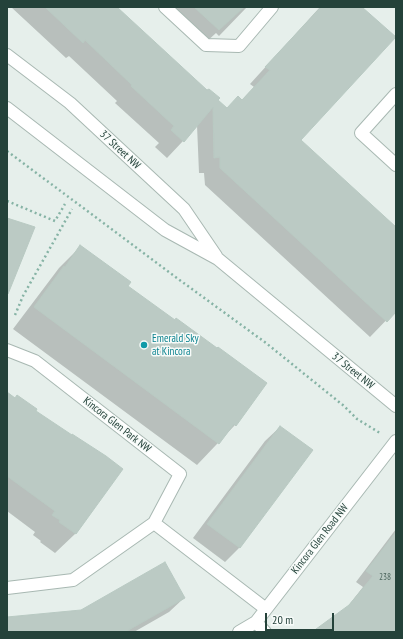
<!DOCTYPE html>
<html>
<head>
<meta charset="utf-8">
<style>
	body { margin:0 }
	#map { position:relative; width:403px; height:639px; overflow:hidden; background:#e6efeb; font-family:"PT Sans Narrow",sans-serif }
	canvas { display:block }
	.frame { position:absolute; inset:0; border:8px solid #24423a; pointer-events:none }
	.scale { position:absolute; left:265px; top:613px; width:69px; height:18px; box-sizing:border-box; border:2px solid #24423a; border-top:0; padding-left:5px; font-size:12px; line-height:14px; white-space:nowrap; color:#24423a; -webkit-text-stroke:3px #f7fbf9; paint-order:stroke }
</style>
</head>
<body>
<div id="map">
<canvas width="403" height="639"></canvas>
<div class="frame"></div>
<div class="scale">20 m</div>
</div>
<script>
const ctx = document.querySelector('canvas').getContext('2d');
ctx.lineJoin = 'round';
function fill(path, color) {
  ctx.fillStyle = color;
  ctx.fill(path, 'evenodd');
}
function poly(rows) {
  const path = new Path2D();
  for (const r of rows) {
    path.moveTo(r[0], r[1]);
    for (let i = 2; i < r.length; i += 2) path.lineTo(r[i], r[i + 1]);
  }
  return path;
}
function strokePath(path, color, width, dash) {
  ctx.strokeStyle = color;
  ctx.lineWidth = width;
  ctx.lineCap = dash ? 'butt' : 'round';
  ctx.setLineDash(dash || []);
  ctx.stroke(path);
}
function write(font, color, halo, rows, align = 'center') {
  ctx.font = font + ' "PT Sans Narrow",sans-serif';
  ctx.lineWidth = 3;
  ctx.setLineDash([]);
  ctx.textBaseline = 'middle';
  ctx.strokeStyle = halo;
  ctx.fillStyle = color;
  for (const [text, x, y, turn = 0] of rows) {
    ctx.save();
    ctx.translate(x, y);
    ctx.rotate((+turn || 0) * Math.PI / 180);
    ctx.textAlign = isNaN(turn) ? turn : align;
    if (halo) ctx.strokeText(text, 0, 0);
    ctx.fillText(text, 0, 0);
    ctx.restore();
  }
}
fill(poly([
	[11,7,115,7,227,109,241,101,254,87,250,84,320,7,361,7,300,140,396,228,396,310,370,337,205,185,204,173,199,173,197,125,183,141,167,158,155,147,159,143,115,103,117,101,69,56,66,58],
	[164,7,247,7,219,36,216,33,204,44],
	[81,246,126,286,250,405,235,425,197,465,13,329,59,268],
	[7,393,122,469,75,534,55,553,40,542,41,541,33,535,35,532,7,511],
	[280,427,312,450,239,548,225,562,193,538,265,441],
	[396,529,396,632,316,632,345,610,363,587,356,582],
	[184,598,169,612,134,632,7,632,7,620]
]), '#0003');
const building = poly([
	[45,7,117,7,207,90,209,89,220,98,218,100,227,108,238,96,242,100,270,70,265,67,321,7,362,7,396,37,301,140,396,227,396,312,387,322,220,168,220,157,214,158,213,107,184,142,171,130,174,126,131,86,132,85,85,40,83,43,45,7],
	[194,7,244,7,219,30,194,7],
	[7,218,35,227,8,294,7,294,7,218],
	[80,245,131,282,128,286,175,320,176,318,217,348,218,347,267,383,236,426,234,424,219,444,34,307,64,266,65,267,80,245],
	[7,392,15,398,17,395,37,409,36,411,72,435,72,434,106,456,123,469,76,534,59,522,60,520,52,515,55,511,7,476,7,392],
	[280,426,313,450,240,548,207,524,280,426],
	[396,532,396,632,312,632,349,605,373,576,366,571,396,532],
	[165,562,185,598,125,632,7,632,7,617,81,610,165,562]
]);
fill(building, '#bbcac4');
strokePath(building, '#b8c9c2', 1);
const minor = poly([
	[165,7,206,45,239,46,272,7],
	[7,55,70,103,184,209,216,256],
	[396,94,361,133,396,165],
	[7,108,165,230,218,259,396,406],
	[7,350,35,361,180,474,154,523,266,609],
	[7,588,73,580,154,523],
	[256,622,265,632],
	[239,632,256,622,396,441]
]);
strokePath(minor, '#a8b8b2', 14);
strokePath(poly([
	[7,151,181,281,266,343,344,406,357,419,380,433],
	[7,201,55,221,65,204],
	[15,315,23,296,72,209]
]), '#86b3a5', 2.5, [2, 3]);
strokePath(minor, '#fff', 12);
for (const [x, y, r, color] of [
	[144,345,4,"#0f9aa8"]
]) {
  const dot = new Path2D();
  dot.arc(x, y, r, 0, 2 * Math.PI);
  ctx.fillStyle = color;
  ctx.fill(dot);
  strokePath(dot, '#f7fbf9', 1.5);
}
write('9px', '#4a645c', null, [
	["238",385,577]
]);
write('11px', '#24423a', '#f7fbf9', [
	["37 Street NW",120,150,43],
	["37 Street NW",353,371,39],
	["Kincora Glen Park NW",117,425,38],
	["Kincora Glen Road NW",320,539,-52]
]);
write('11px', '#0d838f', '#f7fbf9', [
	["Emerald Sky",152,339],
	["at Kincora",152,352]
], 'left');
</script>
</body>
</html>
